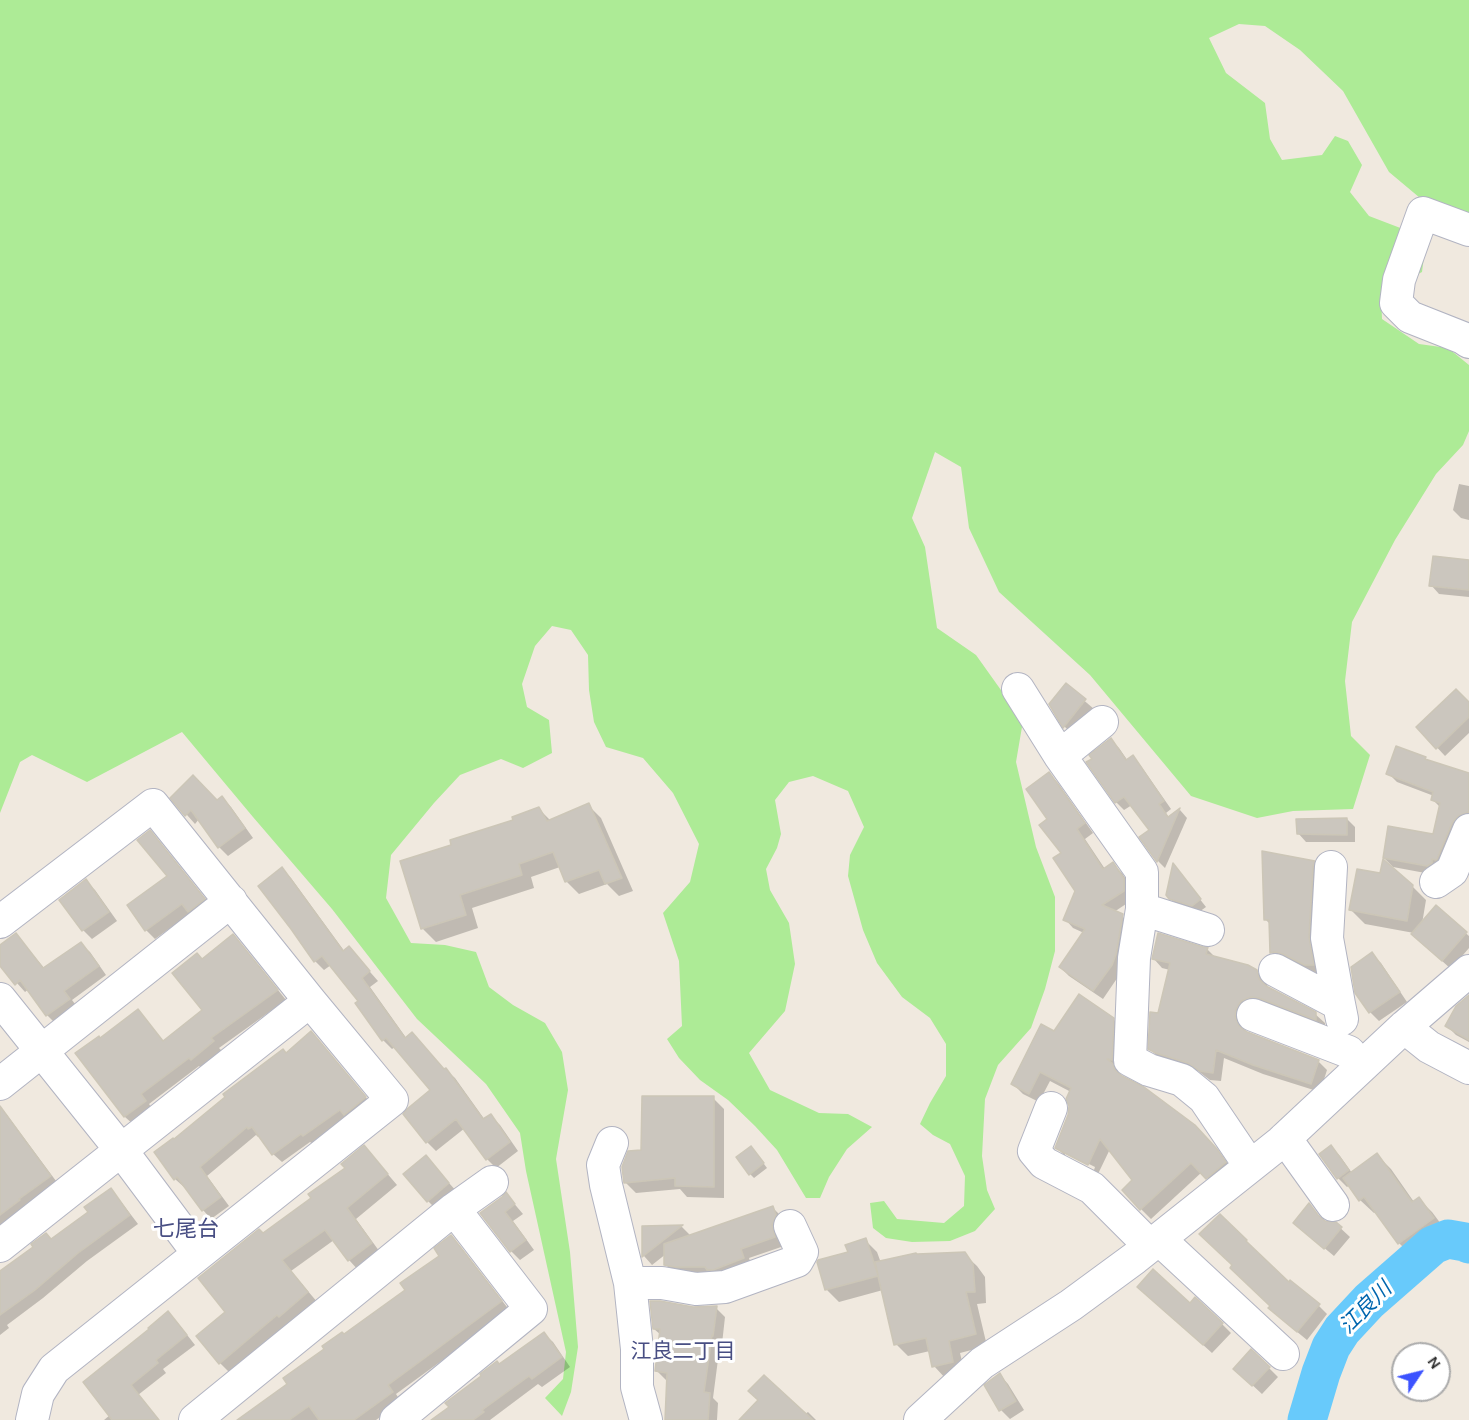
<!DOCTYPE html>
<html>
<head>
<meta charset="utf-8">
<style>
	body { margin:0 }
	#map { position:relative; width:1469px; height:1420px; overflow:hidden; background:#f0e9df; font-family:Karla,sans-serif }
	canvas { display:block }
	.north { position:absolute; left:1391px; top:1342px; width:60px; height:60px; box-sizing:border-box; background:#fff; border:2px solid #ababab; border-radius:50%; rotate:55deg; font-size:16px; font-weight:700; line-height:24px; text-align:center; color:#2d2d2d }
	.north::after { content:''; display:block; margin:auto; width:21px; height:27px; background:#3c53ff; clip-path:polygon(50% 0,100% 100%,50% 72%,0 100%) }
</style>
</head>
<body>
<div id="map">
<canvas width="1469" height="1420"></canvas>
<div class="north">N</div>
</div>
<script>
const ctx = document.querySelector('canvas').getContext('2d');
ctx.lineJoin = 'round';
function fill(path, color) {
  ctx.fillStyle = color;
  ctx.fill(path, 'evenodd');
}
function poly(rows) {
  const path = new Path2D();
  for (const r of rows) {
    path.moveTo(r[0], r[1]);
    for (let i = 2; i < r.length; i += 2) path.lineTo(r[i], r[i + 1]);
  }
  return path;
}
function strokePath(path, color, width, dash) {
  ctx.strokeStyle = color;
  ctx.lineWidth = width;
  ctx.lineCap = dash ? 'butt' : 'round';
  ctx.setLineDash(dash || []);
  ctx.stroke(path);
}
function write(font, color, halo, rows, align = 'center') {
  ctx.font = font + ' Karla,"Noto Sans JP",sans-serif';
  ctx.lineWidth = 6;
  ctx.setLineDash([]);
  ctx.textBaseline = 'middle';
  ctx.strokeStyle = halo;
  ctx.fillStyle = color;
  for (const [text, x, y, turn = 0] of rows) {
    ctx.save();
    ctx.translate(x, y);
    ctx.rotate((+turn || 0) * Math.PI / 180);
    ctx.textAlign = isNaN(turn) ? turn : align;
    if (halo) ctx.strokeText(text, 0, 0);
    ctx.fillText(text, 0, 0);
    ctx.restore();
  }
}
fill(poly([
	[0,0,1469,0,1469,221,1426,203,1389,172,1343,91,1300,50,1265,26,1239,24,1209,38,1226,73,1265,103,1270,139,1282,160,1322,155,1335,136,1348,141,1362,165,1350,192,1369,216,1403,229,1426,241,1422,272,1381,293,1382,319,1419,344,1448,348,1469,365,1469,431,1463,445,1436,474,1395,540,1352,622,1345,681,1351,736,1370,755,1353,809,1293,811,1257,818,1191,796,1090,675,999,592,969,528,961,467,935,452,912,518,925,547,937,628,976,655,1023,721,1016,762,1036,847,1055,897,1055,951,1045,989,1031,1028,998,1065,985,1099,982,1156,987,1190,995,1209,975,1231,950,1241,912,1242,886,1238,873,1228,870,1203,884,1201,897,1219,944,1223,964,1206,965,1176,950,1144,933,1135,920,1124,930,1103,946,1076,946,1044,930,1018,902,997,877,963,863,930,848,876,850,855,864,827,848,791,813,776,789,782,775,800,781,834,777,848,766,869,770,890,789,923,795,964,785,1011,749,1053,770,1090,819,1113,848,1114,872,1127,847,1149,829,1177,820,1198,806,1198,777,1150,755,1126,728,1100,700,1080,679,1058,667,1039,682,1026,679,961,663,913,690,882,699,844,673,793,643,758,606,747,594,722,589,690,588,655,571,630,552,626,535,646,522,684,527,707,549,720,552,753,523,768,501,759,460,775,434,803,391,855,386,898,411,943,445,945,476,952,489,987,513,1005,545,1023,562,1052,568,1090,556,1159,570,1252,578,1347,571,1392,562,1416,545,1398,563,1379,566,1352,526,1171,520,1133,486,1084,417,1019,332,909,253,817,182,732,87,782,32,755,20,762,0,813]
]), '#adeb96');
fill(poly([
	[1459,484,1469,486,1469,520,1461,518,1453,510],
	[1469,561,1469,597,1439,594,1431,585],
	[1066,685,1094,709,1073,735,1065,727,1051,704],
	[1469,704,1469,733,1445,756,1418,727],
	[1111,740,1119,748,1128,761,1133,757,1141,766,1171,809,1166,813,1169,818,1180,810,1187,818,1165,868,1158,861,1141,837,1151,830,1132,805,1124,810,1116,802],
	[1397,748,1469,776,1469,811,1464,828,1436,875,1393,867,1384,858,1434,836,1441,808,1432,799,1434,796,1397,782,1388,773],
	[1049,774,1058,783,1093,833,1085,839,1105,869,1113,864,1122,873,1132,889,1132,900,1114,912,1122,916,1131,925,1120,974,1103,999,1069,976,1060,967,1084,933,1073,928,1065,919,1077,891,1049,819],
	[172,798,217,802,222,798,231,807,253,838,228,856,219,847,199,819,195,824],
	[588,805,601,818,633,891,619,896,607,884,579,894,566,881,560,867,531,877,534,888,472,908,478,928,436,942,423,929,401,862,453,846,515,821,539,809,551,821],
	[1347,819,1355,827,1355,842,1306,842,1298,833],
	[150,832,159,841,213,908,191,913,155,939,146,930,170,876],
	[1314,862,1322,871,1322,973,1315,973,1280,961,1272,953,1271,925,1265,919],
	[1174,866,1206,907,1199,912,1177,905,1170,898],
	[282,869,291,878,345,952,349,948,378,981,370,987,407,1039,445,1070,446,1070,455,1078,485,1120,491,1116,500,1125,518,1151,496,1168,487,1159,465,1128,436,1151,427,1142,433,1090,395,1047,392,1049,383,1040,361,1001,331,965,324,970,315,961],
	[1381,875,1412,886,1426,900,1422,924,1436,907,1469,936,1469,948,1451,969,1422,943,1414,933,1365,924,1351,910],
	[86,881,95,890,117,921,92,939,83,930],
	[15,935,24,944,45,969,81,944,90,952,106,975,72,1000,78,1008,56,1024,47,1015,29,989,25,992,0,964,0,947],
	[233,936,242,945,286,1000,219,1048,222,1051,201,1068,199,1066,149,1104,154,1111,134,1125,125,1117,78,1053,101,1040,137,1011,164,1042,204,1010,203,961],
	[1207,949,1216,958,1256,971,1266,980,1268,988,1315,1014,1325,1023,1325,1028,1244,1018,1243,1027,1246,1033,1318,1061,1327,1070,1320,1092,1263,1074,1224,1058,1221,1081,1210,1080,1198,1071,1166,1062,1159,1058,1150,1049,1170,970,1162,968,1154,959],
	[1372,954,1381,963,1407,1002,1379,1021,1370,1012],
	[1469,1005,1469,1042,1456,1035,1447,1026],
	[1113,1019,1123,1029,1121,1069,1115,1068,1123,1078,1205,1137,1226,1161,1234,1173,1216,1188,1202,1172,1151,1219,1141,1209,1134,1180,1110,1149,1098,1174,1067,1158,1056,1147,1069,1115,1071,1092,1050,1081,1039,1102,1023,1094,1013,1084,1055,1033],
	[1065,1152,1095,1167,1094,1170,1065,1156],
	[311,1033,374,1107,313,1144,310,1142,282,1162,273,1154,260,1136,258,1137,256,1135,207,1176,229,1206,211,1219,203,1210,185,1186,184,1187,175,1179,173,1140,286,1054],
	[713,1098,724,1109,724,1198,687,1197,680,1189,636,1193,625,1182,643,1151],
	[0,1107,7,1115,59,1185,0,1230],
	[1331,1147,1340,1156,1352,1173,1377,1155,1391,1169,1414,1202,1419,1199,1432,1212,1447,1232,1413,1257,1399,1243,1376,1212,1374,1213,1360,1200,1350,1185,1347,1187,1338,1178],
	[755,1152,767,1168,754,1178,750,1174],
	[374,1158,397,1185,356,1219,382,1255,359,1271,349,1260,334,1240,291,1271,318,1303,230,1373,220,1363,227,1312,263,1235],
	[434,1166,457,1192,437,1210,428,1201],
	[110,1190,119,1199,138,1224,87,1261,43,1298,7,1325,9,1328,0,1335,0,1273,51,1240,90,1212],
	[506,1194,523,1214,513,1221,534,1250,520,1260,511,1251,482,1213],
	[1310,1205,1324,1223,1336,1224,1350,1237,1334,1256,1304,1231],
	[772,1207,781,1216,784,1246,749,1258,752,1267,722,1278,675,1274,666,1265,666,1254,652,1265,644,1256,643,1228,682,1227,691,1236],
	[1220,1216,1289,1284,1319,1306,1327,1314,1307,1340,1279,1317,1272,1306,1234,1266],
	[451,1237,460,1246,510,1311,396,1394,401,1402,376,1420,240,1420,289,1384,344,1336,407,1291,441,1256],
	[865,1240,877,1252,881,1263,964,1254,977,1266,985,1277,986,1303,977,1304,987,1346,960,1353,965,1374,946,1379,934,1366,930,1351,908,1356,896,1344,883,1290,839,1302,827,1290,850,1253],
	[1148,1295,1190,1305,1222,1324,1231,1333,1212,1353],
	[693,1308,716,1308,725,1317,722,1344,720,1344,713,1398,718,1403,717,1420,692,1420,669,1380,666,1380,657,1371,661,1335,654,1329],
	[177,1322,195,1345,163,1369,166,1373,138,1395,159,1420,104,1420,110,1415,86,1383],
	[544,1334,553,1342,570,1367,542,1387,538,1384,490,1420,434,1420,500,1366],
	[1269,1368,1278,1377,1262,1394,1235,1369],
	[1000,1375,1008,1384,1024,1410,1010,1419,1001,1410],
	[759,1401,805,1414,808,1412,816,1420,741,1420]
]), '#0003');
strokePath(poly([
	[1307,1420,1321,1373,1331,1347,1342,1330,1369,1301,1433,1245,1448,1239,1465,1242,1469,1244]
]), '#68cafb', 39);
const building = poly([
	[1433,556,1469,560,1469,590,1429,586,1433,556],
	[1066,683,1086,699,1063,728,1049,704,1066,683],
	[1456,689,1469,702,1469,717,1436,749,1416,727,1456,689],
	[1111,738,1126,760,1133,755,1164,801,1159,804,1168,817,1180,808,1157,862,1139,837,1149,830,1124,797,1115,803,1086,762,1092,759,1089,755,1111,738],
	[1396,746,1426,757,1425,759,1469,773,1469,812,1458,816,1452,823,1437,859,1436,860,1432,859,1432,863,1427,866,1383,858,1388,826,1433,834,1440,803,1431,800,1433,792,1386,774,1396,746],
	[1049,772,1085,823,1077,829,1103,869,1113,862,1124,879,1124,891,1102,905,1123,914,1116,954,1112,965,1093,991,1059,967,1085,929,1063,920,1075,891,1053,858,1061,853,1039,825,1047,819,1026,789,1049,772],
	[193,775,217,800,222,796,245,828,218,848,191,810,185,816,170,798,193,775],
	[589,803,622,878,605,884,599,870,565,882,553,852,519,864,522,875,460,895,466,915,421,929,400,861,451,845,450,840,513,820,512,817,539,807,547,821,589,803],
	[1347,818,1347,835,1297,834,1296,819,1347,818],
	[150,830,205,899,188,912,182,904,145,931,127,905,167,876,137,840,150,830],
	[1262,851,1315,861,1313,866,1309,937,1314,965,1305,965,1283,954,1275,952,1270,953,1269,920,1264,920,1262,851],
	[1383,859,1413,885,1407,921,1349,910,1357,869,1380,873,1383,859],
	[1173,863,1201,899,1192,906,1169,899,1166,895,1173,863],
	[282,867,343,951,349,946,370,971,362,978,405,1038,412,1032,444,1069,446,1068,483,1119,491,1114,510,1142,486,1160,456,1119,426,1143,403,1114,407,1109,430,1090,386,1038,382,1041,355,1003,358,1001,322,956,314,962,291,929,258,886,282,867],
	[86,879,109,912,82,931,59,900,86,879],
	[1436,905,1467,932,1442,961,1411,934,1436,905],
	[16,933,43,968,81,942,99,966,64,991,70,999,46,1016,20,980,15,985,0,966,0,945,16,933],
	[1158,933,1203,947,1208,947,1206,954,1248,965,1257,970,1259,979,1266,986,1316,1012,1316,1020,1259,998,1251,997,1241,1001,1236,1009,1235,1017,1239,1026,1247,1032,1319,1060,1311,1084,1253,1065,1216,1050,1213,1073,1200,1071,1188,1063,1156,1053,1148,1049,1150,1012,1158,1013,1170,963,1152,959,1158,933],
	[233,934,278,990,211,1038,214,1041,191,1060,189,1058,141,1094,146,1101,124,1117,75,1053,99,1036,100,1038,138,1009,163,1041,202,1010,172,973,197,953,202,959,233,934],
	[1372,952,1400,992,1369,1013,1355,993,1351,967,1372,952],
	[1079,994,1114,1018,1112,1060,1107,1059,1113,1064,1115,1070,1122,1076,1144,1087,1195,1125,1217,1149,1226,1162,1206,1179,1191,1163,1140,1210,1122,1190,1132,1180,1100,1139,1088,1165,1055,1148,1068,1115,1069,1106,1066,1099,1071,1088,1040,1072,1029,1094,1011,1084,1041,1024,1054,1031,1079,994],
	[1469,995,1469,1040,1445,1026,1456,1006,1469,995],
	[311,1031,366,1097,344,1115,340,1110,303,1136,301,1134,272,1155,252,1127,248,1129,247,1127,200,1167,221,1197,202,1211,177,1177,174,1180,154,1152,173,1138,174,1139,225,1097,223,1094,283,1049,286,1053,311,1031],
	[642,1096,714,1096,714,1187,675,1186,675,1178,624,1183,622,1167,628,1151,641,1150,642,1096],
	[0,1106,51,1176,19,1199,20,1200,0,1215,0,1106],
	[364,1145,388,1174,347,1208,372,1243,348,1261,325,1230,282,1260,308,1292,279,1317,277,1315,219,1364,196,1336,225,1312,198,1278,259,1229,263,1233,311,1198,308,1194,345,1168,341,1164,364,1145],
	[1331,1145,1349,1170,1337,1179,1319,1154,1331,1145],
	[751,1146,764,1163,749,1175,736,1157,751,1146],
	[1377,1153,1412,1202,1419,1197,1434,1218,1398,1244,1364,1197,1359,1201,1343,1178,1377,1153],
	[426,1155,449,1183,427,1202,403,1174,426,1155],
	[111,1188,130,1215,78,1253,35,1290,0,1315,0,1271,33,1247,31,1244,46,1233,51,1239,88,1212,84,1207,111,1188],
	[506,1192,515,1204,505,1212,526,1240,510,1252,480,1213,502,1197,506,1192],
	[1309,1203,1318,1215,1325,1221,1336,1222,1342,1227,1324,1249,1293,1223,1309,1203],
	[773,1206,776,1215,772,1225,775,1237,741,1249,744,1258,713,1270,707,1270,705,1267,676,1267,664,1265,664,1244,773,1206],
	[1220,1214,1247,1240,1246,1241,1289,1282,1290,1280,1320,1304,1297,1332,1268,1308,1270,1306,1230,1268,1232,1265,1199,1234,1220,1214],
	[683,1225,642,1257,642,1226,683,1225],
	[451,1235,502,1301,388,1385,393,1392,354,1420,319,1420,309,1406,289,1420,237,1420,287,1384,283,1378,324,1349,322,1346,342,1332,344,1334,405,1290,400,1283,439,1256,434,1248,451,1235],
	[866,1238,878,1275,875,1262,916,1253,917,1254,965,1252,973,1264,975,1292,966,1292,976,1334,949,1341,953,1362,932,1367,926,1338,894,1345,878,1276,825,1290,817,1262,818,1260,848,1252,845,1245,866,1238],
	[1153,1269,1190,1303,1195,1297,1223,1323,1203,1345,1137,1287,1153,1269],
	[650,1301,660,1301,693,1307,717,1306,713,1336,712,1335,704,1392,710,1393,708,1420,665,1420,667,1373,655,1371,660,1329,653,1329,650,1301],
	[168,1311,187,1335,156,1360,158,1363,131,1385,159,1420,112,1420,83,1382,149,1329,148,1328,168,1311],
	[544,1332,562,1357,532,1379,529,1376,482,1410,484,1412,473,1420,431,1420,449,1407,445,1403,481,1376,480,1374,497,1361,499,1364,544,1332],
	[1251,1349,1270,1367,1252,1386,1233,1369,1251,1349],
	[1000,1373,1016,1401,999,1411,984,1385,1000,1373],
	[764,1375,813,1420,739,1420,758,1400,748,1391,764,1375]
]);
fill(building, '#cbc6be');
strokePath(building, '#ccc6b7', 1.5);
const minor = poly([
	[1469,230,1423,213,1399,280,1396,303,1410,317,1463,338,1469,342],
	[1018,689,1060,756,1142,872,1142,909],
	[1060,756,1102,722],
	[1331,867,1327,938,1339,1004],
	[1436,882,1452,871,1469,830],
	[0,922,153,805,310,1001,392,1100,54,1369,38,1394,32,1420],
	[1208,930,1142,909,1134,958,1130,1060,1149,1070,1182,1080,1204,1098,1250,1166],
	[1275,970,1339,1004,1342,1019],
	[0,999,121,1150,198,1253],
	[1253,1015,1349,1052,1361,1067],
	[1404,1027,1429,1047,1469,1068],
	[0,1084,231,901],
	[1051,1108,1034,1151,1044,1163,1092,1188,1150,1246],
	[1285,1138,1333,1205],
	[612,1143,603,1165,606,1185,630,1283,637,1349,637,1387,646,1420],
	[1159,1239,1283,1354],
	[0,1246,310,1001],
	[630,1283,662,1283,696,1289,725,1287,797,1261,802,1252,790,1226],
	[195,1420,454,1209,492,1182],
	[396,1420,531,1309,454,1209],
	[920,1420,982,1363,1071,1305,1135,1258,1281,1142,1404,1027,1469,971]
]);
strokePath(minor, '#b2b4c2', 34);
strokePath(minor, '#fff', 32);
write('italic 21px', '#0066ae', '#fff', [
	["江良川",1366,1308,-45]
]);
write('21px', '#484e83', '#fff', [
	["江良二丁目",683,1352]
]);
write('22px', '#484e83', '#fff', [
	["七尾台",186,1230]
]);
</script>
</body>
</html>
